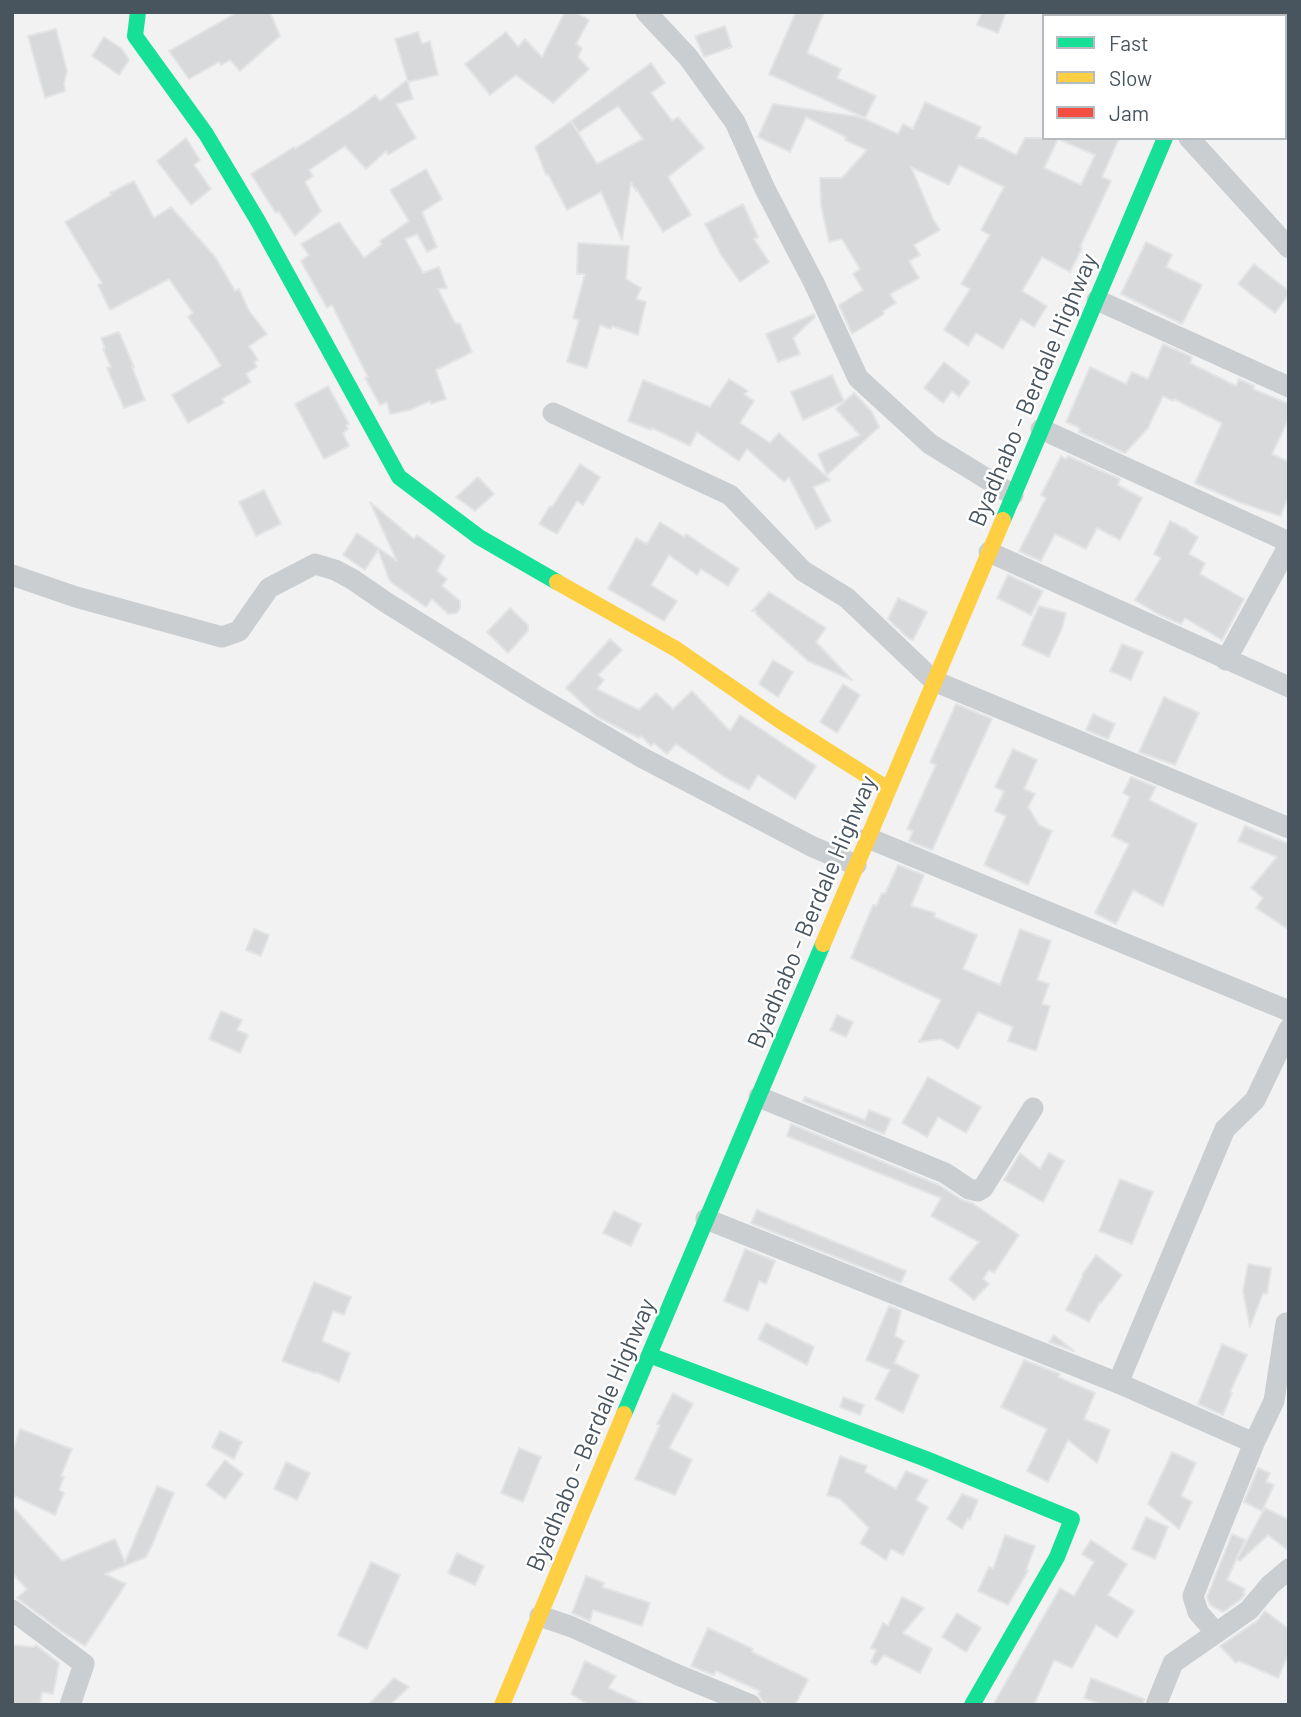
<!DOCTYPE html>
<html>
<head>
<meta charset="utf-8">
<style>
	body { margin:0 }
	#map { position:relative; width:1301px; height:1717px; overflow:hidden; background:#f2f2f2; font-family:Barlow,sans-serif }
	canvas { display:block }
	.frame { position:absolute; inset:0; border:14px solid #48555f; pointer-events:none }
	.legend { position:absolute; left:1042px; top:14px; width:245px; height:126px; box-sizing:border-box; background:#fff; border:2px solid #b6bbbf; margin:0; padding:9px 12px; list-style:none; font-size:21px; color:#48555f }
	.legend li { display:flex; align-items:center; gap:14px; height:35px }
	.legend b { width:35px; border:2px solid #b6bbbf }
</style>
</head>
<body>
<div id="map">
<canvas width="1301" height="1717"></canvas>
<div class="frame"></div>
<ul class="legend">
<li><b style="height:9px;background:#16e098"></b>Fast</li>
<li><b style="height:9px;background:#ffcf43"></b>Slow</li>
<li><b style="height:9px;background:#f24e42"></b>Jam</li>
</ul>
</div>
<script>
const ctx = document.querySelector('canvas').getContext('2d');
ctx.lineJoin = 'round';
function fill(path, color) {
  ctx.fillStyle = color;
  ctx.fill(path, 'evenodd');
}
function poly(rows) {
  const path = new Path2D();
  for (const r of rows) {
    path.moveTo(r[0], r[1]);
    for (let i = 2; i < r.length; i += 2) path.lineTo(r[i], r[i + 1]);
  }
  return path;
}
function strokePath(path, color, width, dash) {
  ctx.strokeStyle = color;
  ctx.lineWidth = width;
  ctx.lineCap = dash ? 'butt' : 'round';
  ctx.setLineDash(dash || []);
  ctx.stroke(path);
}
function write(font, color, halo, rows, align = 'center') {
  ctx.font = font + ' Barlow,sans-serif';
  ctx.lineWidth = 5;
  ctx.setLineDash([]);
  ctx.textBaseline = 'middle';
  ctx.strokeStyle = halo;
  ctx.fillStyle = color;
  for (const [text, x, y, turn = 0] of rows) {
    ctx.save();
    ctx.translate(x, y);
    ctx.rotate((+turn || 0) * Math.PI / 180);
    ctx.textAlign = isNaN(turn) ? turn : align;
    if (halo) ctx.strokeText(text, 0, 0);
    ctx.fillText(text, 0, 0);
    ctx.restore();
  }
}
const building = poly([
	[238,12,270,12,280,36,240,71,230,60,221,65,219,62,189,79,169,51,238,12],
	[565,12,575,12,589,20,576,44,582,48,578,57,589,69,553,103,516,75,490,95,465,64,506,32,518,47,525,39,542,57,565,12],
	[796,12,824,12,807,53,841,69,837,78,876,96,865,118,769,74,796,12],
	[982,12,1006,12,998,33,977,25,982,12],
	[725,26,732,47,704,57,695,36,725,26],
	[56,29,67,71,64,84,65,91,45,98,28,36,56,29],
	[418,32,422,44,430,41,438,75,408,82,395,39,418,32],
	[104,37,122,49,129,60,119,75,92,56,104,37],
	[651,63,665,83,651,93,672,121,678,117,704,148,668,177,691,215,663,232,636,188,636,191,631,182,622,240,601,192,567,210,548,174,546,175,535,147,571,121,597,164,643,139,618,106,579,132,571,121,651,63],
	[407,80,413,99,396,104,416,138,388,155,386,151,366,169,345,146,309,170,313,176,305,182,321,211,295,236,279,212,276,213,251,174,294,147,295,149,355,110,375,95,380,101,407,80],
	[925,102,981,127,976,138,983,138,1016,155,1025,138,1119,138,1102,177,1111,181,1080,247,1082,248,1070,272,1042,257,1022,291,1047,306,1034,327,1021,319,1003,349,976,333,968,346,944,330,970,289,961,284,990,235,981,230,1004,187,959,165,949,185,911,167,933,219,940,230,914,245,920,255,909,261,919,278,890,294,896,303,883,311,884,314,852,334,839,305,863,290,853,274,860,269,842,239,829,242,821,205,820,178,842,178,867,150,845,140,846,137,806,117,790,152,758,137,773,104,860,117,898,134,903,124,913,129,925,102],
	[1058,139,1095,155,1081,185,1044,168,1058,139],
	[186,138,200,160,194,165,211,189,191,205,157,161,186,138],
	[426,169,442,199,422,212,437,247,427,252,417,234,405,239,423,273,439,267,447,288,438,289,455,323,460,324,472,352,436,370,446,399,431,404,430,401,410,410,390,414,387,402,380,405,365,378,368,377,332,305,327,308,301,261,309,255,301,244,339,222,364,258,382,244,380,241,409,221,390,190,426,169],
	[134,181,154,218,171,207,216,258,235,291,239,289,249,311,267,334,249,346,258,360,254,362,257,367,246,374,251,382,222,399,224,403,188,423,172,395,221,366,210,348,188,317,193,313,169,279,110,310,98,285,102,283,65,222,111,195,110,193,134,181],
	[743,204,758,237,754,239,769,262,740,282,721,255,705,224,743,204],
	[1146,242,1172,255,1166,267,1202,285,1182,324,1121,294,1146,242],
	[578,243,629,246,626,279,641,288,636,299,646,302,638,335,612,326,611,329,600,325,587,368,567,362,579,320,573,318,585,274,577,274,578,243],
	[1254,264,1289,291,1289,294,1275,313,1238,284,1254,264],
	[814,314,815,317,793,338,800,354,778,362,766,334,814,314],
	[119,332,134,367,132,367,145,400,124,408,107,368,111,367,103,349,105,348,101,338,119,332],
	[1163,344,1192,357,1190,363,1236,386,1239,379,1254,386,1253,389,1289,404,1289,418,1272,454,1289,462,1289,496,1280,516,1239,502,1195,483,1222,423,1174,399,1173,401,1163,396,1148,428,1125,453,1079,432,1080,428,1066,422,1090,367,1126,384,1132,372,1148,379,1163,344],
	[944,362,970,382,959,397,952,391,943,403,924,388,944,362],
	[832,375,844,401,803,420,791,392,832,375],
	[729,379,748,391,744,394,754,401,740,423,770,443,779,433,830,480,813,487,831,521,816,529,789,477,784,482,747,449,739,461,697,432,690,446,652,428,651,430,628,421,643,380,710,407,729,379],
	[328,386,349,424,346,425,348,429,343,433,349,446,324,459,295,404,328,386],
	[854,393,872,412,879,427,827,475,818,454,860,435,836,409,854,393],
	[1061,456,1066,459,1068,456,1120,479,1118,485,1142,498,1120,540,1097,528,1086,549,1055,534,1041,561,1019,551,1046,498,1041,495,1061,456],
	[580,464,600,477,583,505,577,501,557,534,539,524,550,506,552,507,580,464],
	[478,477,494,494,475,511,456,497,478,477],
	[264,490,281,524,256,536,239,502,264,490],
	[370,502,414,539,417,535,445,556,437,571,447,579,442,586,460,601,460,608,457,613,448,614,432,599,426,607,392,583,389,579,378,550,365,570,343,555,357,533,397,561,370,502],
	[1170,521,1188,530,1188,531,1198,537,1189,554,1205,563,1200,574,1244,599,1222,640,1185,618,1181,624,1158,614,1135,600,1161,558,1154,554,1170,521],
	[660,522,684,537,686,534,739,569,728,586,701,569,697,575,669,555,651,585,677,601,664,621,608,589,636,538,647,544,660,522],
	[1008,575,1043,591,1031,615,997,598,1008,575],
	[769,592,826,628,816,642,852,680,808,661,756,614,756,611,752,611,769,592],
	[898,598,927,612,913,640,908,638,888,619,898,598],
	[1039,606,1066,613,1062,628,1049,657,1022,645,1039,606],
	[510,608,528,625,528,631,508,653,487,632,510,608],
	[610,639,622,650,598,675,604,680,597,689,639,710,656,693,673,709,692,691,730,731,740,715,816,766,795,799,758,775,749,790,725,777,676,744,667,754,654,743,651,746,641,736,639,738,596,716,566,688,610,639],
	[1122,644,1143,652,1131,680,1110,671,1122,644],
	[773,660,793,672,778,697,759,684,773,660],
	[843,684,860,695,837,733,820,722,843,684],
	[1164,697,1199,713,1175,765,1139,752,1164,697],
	[956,704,992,719,932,850,909,841,913,831,907,829,936,765,930,762,956,704],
	[1093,714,1115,724,1108,739,1086,730,1093,714],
	[1013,749,1037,760,1024,789,1035,794,1028,807,1039,825,1052,831,1028,885,984,865,1006,816,995,811,1004,791,995,787,1013,749],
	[1131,777,1156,787,1149,800,1197,824,1163,906,1133,890,1116,924,1095,913,1129,844,1112,836,1130,797,1123,793,1131,777],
	[1245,826,1289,844,1289,930,1256,908,1263,898,1251,888,1277,857,1238,841,1245,826],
	[898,865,924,875,911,906,935,913,934,917,977,935,963,969,1000,985,1020,929,1051,941,1037,980,1049,984,1042,1004,1050,1006,1036,1051,1008,1041,1013,1027,978,1012,958,1049,941,1039,919,1042,941,1000,851,958,873,905,876,906,882,893,885,894,898,865],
	[254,929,269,935,261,956,246,950,254,929],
	[221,1011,242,1020,237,1030,248,1035,240,1053,209,1039,221,1011],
	[837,1015,853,1022,846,1037,830,1030,837,1015],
	[928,1077,981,1107,966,1133,938,1117,927,1137,902,1123,928,1077],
	[805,1097,865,1120,869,1110,891,1119,884,1134,803,1101,805,1097],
	[791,1124,939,1185,962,1200,972,1203,1019,1235,994,1273,989,1270,983,1279,989,1284,974,1300,949,1279,979,1242,931,1216,941,1198,787,1136,791,1124],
	[1020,1153,1040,1169,1049,1153,1064,1161,1043,1202,1004,1180,1020,1153],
	[1120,1179,1153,1192,1132,1244,1099,1231,1120,1179],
	[757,1210,906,1271,901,1283,751,1223,757,1210],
	[614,1211,641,1224,631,1246,603,1233,614,1211],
	[745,1249,775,1261,766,1284,759,1281,748,1311,724,1301,745,1249],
	[1096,1255,1122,1275,1101,1303,1100,1302,1089,1322,1066,1310,1083,1276,1082,1275,1096,1255],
	[1248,1264,1271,1268,1267,1294,1263,1293,1250,1327,1243,1291,1248,1264],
	[314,1282,351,1297,344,1315,333,1311,322,1341,350,1353,339,1382,316,1372,315,1373,282,1361,314,1282],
	[889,1306,901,1311,895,1336,904,1341,894,1363,919,1375,903,1413,875,1399,890,1370,866,1360,889,1306],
	[766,1323,814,1347,807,1365,758,1339,766,1323],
	[1054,1335,1074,1351,1049,1342,1054,1335],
	[1222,1344,1247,1355,1230,1392,1232,1393,1223,1415,1198,1404,1222,1344],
	[1024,1360,1060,1374,1058,1377,1095,1393,1084,1419,1110,1430,1097,1463,1068,1440,1048,1482,1027,1471,1047,1429,1001,1407,1024,1360],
	[673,1393,693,1404,669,1448,692,1460,675,1495,635,1479,660,1425,657,1424,673,1393],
	[843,1397,864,1405,860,1415,840,1407,843,1397],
	[20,1429,72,1449,61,1476,64,1477,59,1490,64,1493,55,1515,12,1495,12,1453,20,1429],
	[220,1431,242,1442,234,1459,212,1447,220,1431],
	[519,1448,541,1457,523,1502,501,1493,519,1448],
	[1172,1452,1196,1463,1181,1496,1192,1502,1179,1529,1148,1504,1172,1452],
	[840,1456,867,1466,865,1472,896,1489,906,1471,928,1480,916,1500,928,1507,903,1555,891,1549,886,1560,860,1543,869,1528,840,1499,827,1495,840,1456],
	[225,1460,243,1474,225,1499,206,1485,225,1460],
	[286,1462,310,1473,297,1500,274,1489,286,1462],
	[1258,1468,1270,1473,1266,1482,1274,1485,1262,1511,1244,1502,1258,1468],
	[157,1486,174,1493,152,1545,146,1557,105,1574,126,1584,85,1646,61,1631,17,1598,27,1589,12,1573,12,1506,62,1561,115,1539,125,1562,157,1486],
	[962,1494,978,1500,970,1520,968,1518,962,1529,947,1519,962,1494],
	[1265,1508,1289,1520,1289,1551,1268,1535,1240,1561,1237,1559,1265,1508],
	[1146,1517,1168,1527,1155,1559,1132,1549,1146,1517],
	[1232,1534,1245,1540,1227,1580,1245,1589,1243,1593,1245,1594,1240,1600,1223,1612,1210,1605,1207,1597,1232,1534],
	[1005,1535,1035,1546,1026,1570,1028,1571,1008,1605,978,1591,989,1567,993,1569,1005,1535],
	[1091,1540,1127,1564,1108,1595,1134,1611,1117,1638,1096,1625,1072,1668,1054,1660,1034,1705,993,1705,1060,1588,1074,1596,1094,1562,1082,1554,1091,1540],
	[457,1553,484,1566,475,1585,448,1573,457,1553],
	[371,1562,400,1575,367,1649,338,1635,371,1562],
	[586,1576,604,1583,602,1587,650,1603,642,1626,593,1610,590,1621,572,1613,586,1576],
	[902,1597,924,1608,903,1633,932,1649,920,1673,884,1655,876,1665,871,1662,876,1650,871,1648,883,1623,888,1626,902,1597],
	[1265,1611,1289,1629,1289,1653,1278,1678,1239,1661,1236,1663,1220,1646,1257,1621,1265,1611],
	[957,1613,981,1628,966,1652,942,1637,957,1613],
	[708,1628,753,1649,752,1652,806,1678,808,1680,795,1705,769,1705,763,1702,758,1694,760,1691,716,1671,714,1675,691,1666,708,1628],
	[12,1645,34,1647,36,1645,59,1663,53,1694,42,1692,40,1705,12,1705,12,1645],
	[585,1661,616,1676,608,1688,644,1705,589,1705,571,1694,585,1661],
	[394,1678,409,1687,390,1705,368,1705,394,1678],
	[1091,1678,1144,1699,1143,1705,1103,1705,1084,1698,1091,1678]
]);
fill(building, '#d8d9da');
strokePath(building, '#e3e4e5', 2);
strokePath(poly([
	[646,12,688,57,735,122,765,189,814,283,858,378,930,444,1013,495],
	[1189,138,1289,248],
	[1097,300,1289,387],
	[553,413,730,495,803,571,847,598,934,681,1289,828],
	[1041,429,1289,542],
	[989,552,1289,687],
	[12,575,76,597,222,637,239,631,269,588,315,564,335,570,352,579,387,603,535,695,641,757,813,847,856,865],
	[1226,660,1289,545],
	[868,838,1289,1011],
	[759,1097,945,1173,969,1189,978,1191,983,1188,1033,1108],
	[706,1219,1118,1383,1254,1443],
	[1118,1383,1225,1129,1255,1100,1289,1029],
	[12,1610,84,1664,70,1705],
	[540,1616,572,1627,678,1675,751,1705],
	[1216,1633,1198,1612,1193,1596,1254,1443,1274,1401,1286,1323],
	[1156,1705,1173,1663,1249,1610,1270,1585,1289,1569]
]), '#cbced0', 21);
strokePath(poly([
	[138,12,135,36,206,134,258,221,399,477,479,537,557,582],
	[1003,520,1165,138],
	[649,1355,926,1459,1072,1519,1057,1557,972,1705],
	[624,1414,823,944]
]), '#16e098', 16);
strokePath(poly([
	[557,582,676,649,779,720,888,789],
	[823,944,1003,520],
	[502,1705,624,1414]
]), '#ffcf43', 16);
strokePath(poly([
	[1217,16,1218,12]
]), '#f24e42', 16);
write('24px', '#48555f', '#fff', [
	["Byadhabo - Berdale Highway",1033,390,-67],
	["Byadhabo - Berdale Highway",812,912,-67],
	["Byadhabo - Berdale Highway",591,1435,-67]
]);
</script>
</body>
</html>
